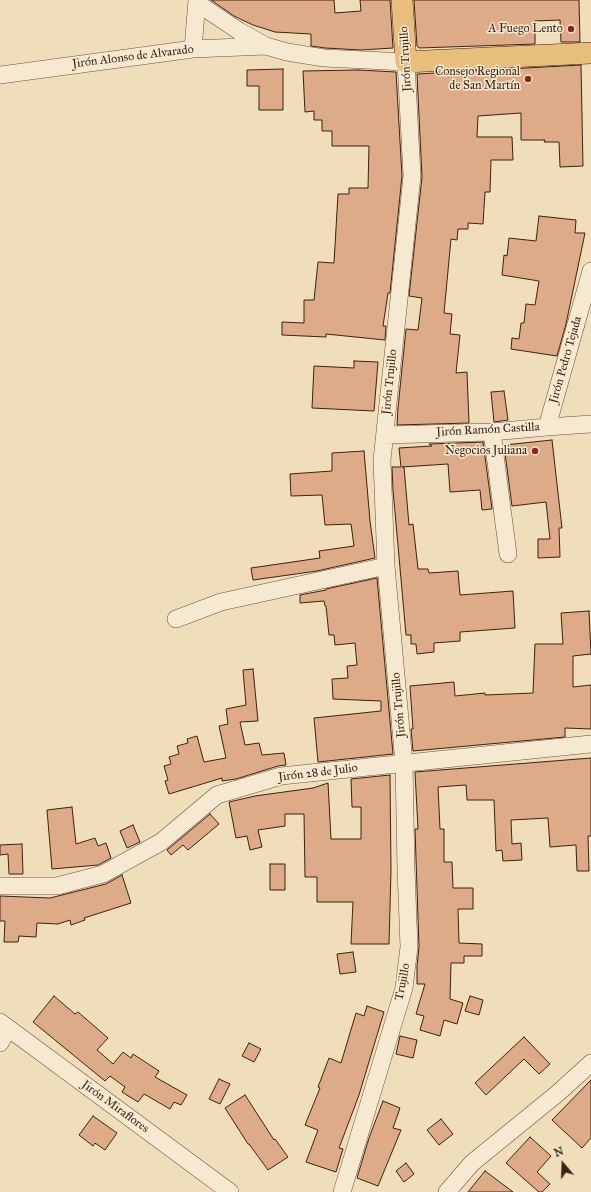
<!DOCTYPE html>
<html>
<head>
<meta charset="utf-8">
<style>
	body { margin:0 }
	#map { position:relative; width:591px; height:1192px; overflow:hidden; background:#f0ddb9; font-family:"IM FELL Great Primer",serif }
	canvas { display:block }
	.north { position:absolute; left:543px; top:1144px; width:40px; height:40px; -webkit-text-stroke:3px #f5e9d2; paint-order:stroke; rotate:341deg; font-size:11px; font-weight:700; line-height:16px; text-align:center; color:#3d2112 }
	.north::after { content:''; display:block; margin:auto; width:14px; height:18px; background:#3d2112; clip-path:polygon(50% 0,100% 100%,50% 72%,0 100%) }
</style>
</head>
<body>
<div id="map">
<canvas width="591" height="1192"></canvas>
<div class="north">N</div>
</div>
<script>
const ctx = document.querySelector('canvas').getContext('2d');
ctx.lineJoin = 'round';
function fill(path, color) {
  ctx.fillStyle = color;
  ctx.fill(path, 'evenodd');
}
function poly(rows) {
  const path = new Path2D();
  for (const r of rows) {
    path.moveTo(r[0], r[1]);
    for (let i = 2; i < r.length; i += 2) path.lineTo(r[i], r[i + 1]);
  }
  return path;
}
function strokePath(path, color, width, dash) {
  ctx.strokeStyle = color;
  ctx.lineWidth = width;
  ctx.lineCap = dash ? 'butt' : 'round';
  ctx.setLineDash(dash || []);
  ctx.stroke(path);
}
function write(font, color, halo, rows, align = 'center') {
  ctx.font = font + ' "IM FELL Great Primer",serif';
  ctx.lineWidth = 3;
  ctx.setLineDash([]);
  ctx.textBaseline = 'middle';
  ctx.strokeStyle = halo;
  ctx.fillStyle = color;
  for (const [text, x, y, turn = 0] of rows) {
    ctx.save();
    ctx.translate(x, y);
    ctx.rotate((+turn || 0) * Math.PI / 180);
    ctx.textAlign = isNaN(turn) ? turn : align;
    if (halo) ctx.strokeText(text, 0, 0);
    ctx.fillText(text, 0, 0);
    ctx.restore();
  }
}
const building = poly([
	[211,0,334,0,335,13,361,11,360,0,390,0,393,48,361,50,325,48,311,46,311,34,275,32,253,25,234,16,211,0],
	[414,0,579,0,580,42,561,42,560,20,535,21,535,44,419,48,417,46,414,0],
	[581,65,583,166,560,167,559,142,544,142,545,140,521,140,521,113,478,116,477,137,512,137,513,160,491,160,490,192,485,192,483,224,468,223,468,229,458,229,457,240,451,239,444,313,452,314,450,334,460,335,456,373,467,372,469,423,397,425,398,408,406,329,418,330,422,298,409,296,422,177,417,74,581,65],
	[283,69,283,110,259,110,259,86,247,86,247,70,283,69],
	[358,70,396,72,402,176,390,293,388,293,383,326,386,326,385,340,326,334,326,337,282,335,282,322,304,323,304,300,314,300,318,262,334,263,338,194,349,194,349,188,368,188,369,146,332,146,332,131,322,131,322,120,314,120,314,111,305,112,303,71,358,70],
	[539,216,576,220,575,233,585,233,566,324,557,356,511,349,512,338,519,339,521,323,524,323,526,304,535,305,539,281,502,275,504,255,507,256,509,238,536,241,539,216],
	[354,361,378,362,374,411,312,408,314,366,354,368,354,361],
	[504,391,508,420,494,422,491,392,504,391],
	[552,440,562,528,559,528,560,557,538,558,538,539,550,539,546,502,512,506,504,445,552,440],
	[483,442,492,509,482,510,480,490,450,492,448,464,402,467,404,467,409,525,413,524,418,569,428,569,429,573,458,571,460,595,513,591,515,628,460,632,460,641,434,643,434,652,417,654,416,644,411,644,411,635,406,635,393,490,392,467,401,467,399,448,432,446,429,444,483,442],
	[364,451,370,521,375,558,317,571,253,580,251,568,320,558,319,551,354,546,351,524,325,525,322,495,291,496,290,474,332,471,332,453,364,451],
	[377,578,393,754,318,762,314,718,381,711,381,701,333,699,332,679,348,678,347,666,357,665,355,643,335,645,334,635,329,635,326,606,325,606,324,601,300,603,300,595,326,590,326,589,377,578],
	[589,611,591,654,573,656,573,687,591,685,591,729,565,728,565,737,413,751,411,729,413,729,410,686,454,682,455,696,485,693,485,695,533,693,535,644,563,644,561,613,589,611],
	[253,669,258,721,240,722,245,745,259,743,262,755,284,753,286,765,278,766,236,779,222,781,222,778,169,794,165,781,168,780,164,766,171,764,169,757,179,754,177,746,188,743,187,739,197,736,204,762,226,758,219,726,228,724,226,709,246,705,243,670,253,669],
	[591,758,591,836,588,836,589,871,577,871,576,845,550,847,548,818,511,820,512,844,521,843,522,860,503,861,502,850,496,851,494,800,467,800,466,785,438,787,440,829,444,829,444,862,452,862,453,888,473,888,473,909,458,909,459,943,482,944,482,956,464,956,464,963,451,963,450,999,463,1003,457,1024,444,1020,440,1036,420,1030,424,1016,416,1014,425,984,417,984,417,966,419,947,415,829,418,829,415,772,591,758],
	[390,775,391,870,389,944,351,944,353,902,317,902,317,877,305,877,304,814,285,814,285,826,258,830,262,847,250,850,247,836,236,838,229,802,255,796,313,788,328,783,331,839,361,839,361,807,352,807,351,779,390,775],
	[72,807,76,844,95,838,98,846,106,843,111,858,98,865,52,869,47,810,72,807],
	[210,814,219,824,188,850,183,845,171,855,167,850,210,814],
	[133,825,140,842,127,848,120,831,133,825],
	[22,844,23,874,9,874,8,854,0,855,0,845,22,844],
	[270,864,285,864,285,890,270,890,270,864],
	[122,875,131,903,84,918,85,920,71,925,70,920,58,924,37,923,36,937,19,936,18,942,4,942,5,921,0,921,0,896,50,898,106,884,122,875],
	[353,952,356,972,340,974,337,954,353,952],
	[54,996,75,1014,78,1012,108,1038,97,1050,113,1064,123,1052,131,1058,133,1054,159,1071,155,1077,187,1095,181,1105,174,1102,170,1109,144,1094,138,1102,122,1092,125,1087,110,1076,105,1081,33,1022,54,996],
	[470,996,483,1000,479,1015,465,1011,470,996],
	[367,1006,384,1012,359,1095,339,1148,343,1149,336,1172,306,1162,318,1130,305,1125,320,1088,318,1087,329,1058,341,1063,356,1013,364,1016,367,1006],
	[400,1036,417,1040,413,1058,396,1054,400,1036],
	[524,1037,550,1064,539,1074,524,1059,486,1095,475,1083,524,1037],
	[249,1043,261,1049,254,1062,242,1056,249,1043],
	[219,1079,230,1084,220,1104,209,1099,219,1079],
	[591,1080,591,1138,582,1148,552,1120,591,1080],
	[245,1095,274,1140,275,1139,288,1157,268,1170,249,1144,248,1144,225,1108,245,1095],
	[383,1101,400,1108,393,1128,401,1130,378,1186,357,1178,369,1138,383,1101],
	[93,1116,117,1133,105,1150,95,1143,93,1146,79,1135,93,1116],
	[441,1119,453,1134,439,1145,427,1130,441,1119],
	[530,1137,551,1156,537,1172,550,1184,542,1192,539,1192,506,1163,530,1137],
	[406,1163,414,1174,404,1182,396,1171,406,1163],
	[485,1171,513,1192,468,1192,485,1171]
]);
fill(building, '#ddab88');
strokePath(building, '#3d2112', 1);
const minor = poly([
	[197,3,239,31,266,46,287,52,324,58,406,62,412,176,382,460,386,566,404,763,406,869,409,947,404,988,342,1192],
	[193,49,197,0],
	[0,75,193,49,266,46],
	[547,427,591,271],
	[492,432,508,554],
	[385,435,492,432,547,427,591,424],
	[176,619,221,602,386,566],
	[0,886,57,886,103,874,161,842,217,795,281,776,591,744],
	[0,1022,230,1192],
	[0,1043,8,1029],
	[447,1192,472,1163,558,1093,591,1063]
]);
const major = poly([
	[402,0,406,62,591,53]
]);
strokePath(minor, '#6a503c', 18);
strokePath(major, '#3d2112', 22);
strokePath(minor, '#f5e9d2', 17);
strokePath(major, '#e8be7c', 21);
for (const [x, y, r, color] of [
	[571,29,4,"#8f2418"],
	[528,79,4,"#8f2418"],
	[535,451,4,"#8f2418"]
]) {
  const dot = new Path2D();
  dot.arc(x, y, r, 0, 2 * Math.PI);
  ctx.fillStyle = color;
  ctx.fill(dot);
  strokePath(dot, '#f5e9d2', 1.5);
}
write('12px', '#3d2112', '#f5e9d2', [
	["A Fuego Lento",563,29],
	["Consejo Regional",520,72],
	["de San Martín",520,86],
	["Negocios Juliana",527,451]
], 'right');
write('12px', '#3d2112', '#f5e9d2', [
	["Jirón Alonso de Alvarado",133,57,-7],
	["Jirón Trujillo",406,59,-93],
	["Jirón Pedro Tejada",566,360,-74],
	["Jirón Trujillo",390,382,-84],
	["Jirón Ramón Castilla",488,430,-3],
	["Jirón Trujillo",399,705,-95],
	["Jirón 28 de Julio",318,773,-7],
	["Trujillo",403,982,-79],
	["Jirón Miraflores",115,1107,36]
]);
</script>
</body>
</html>
